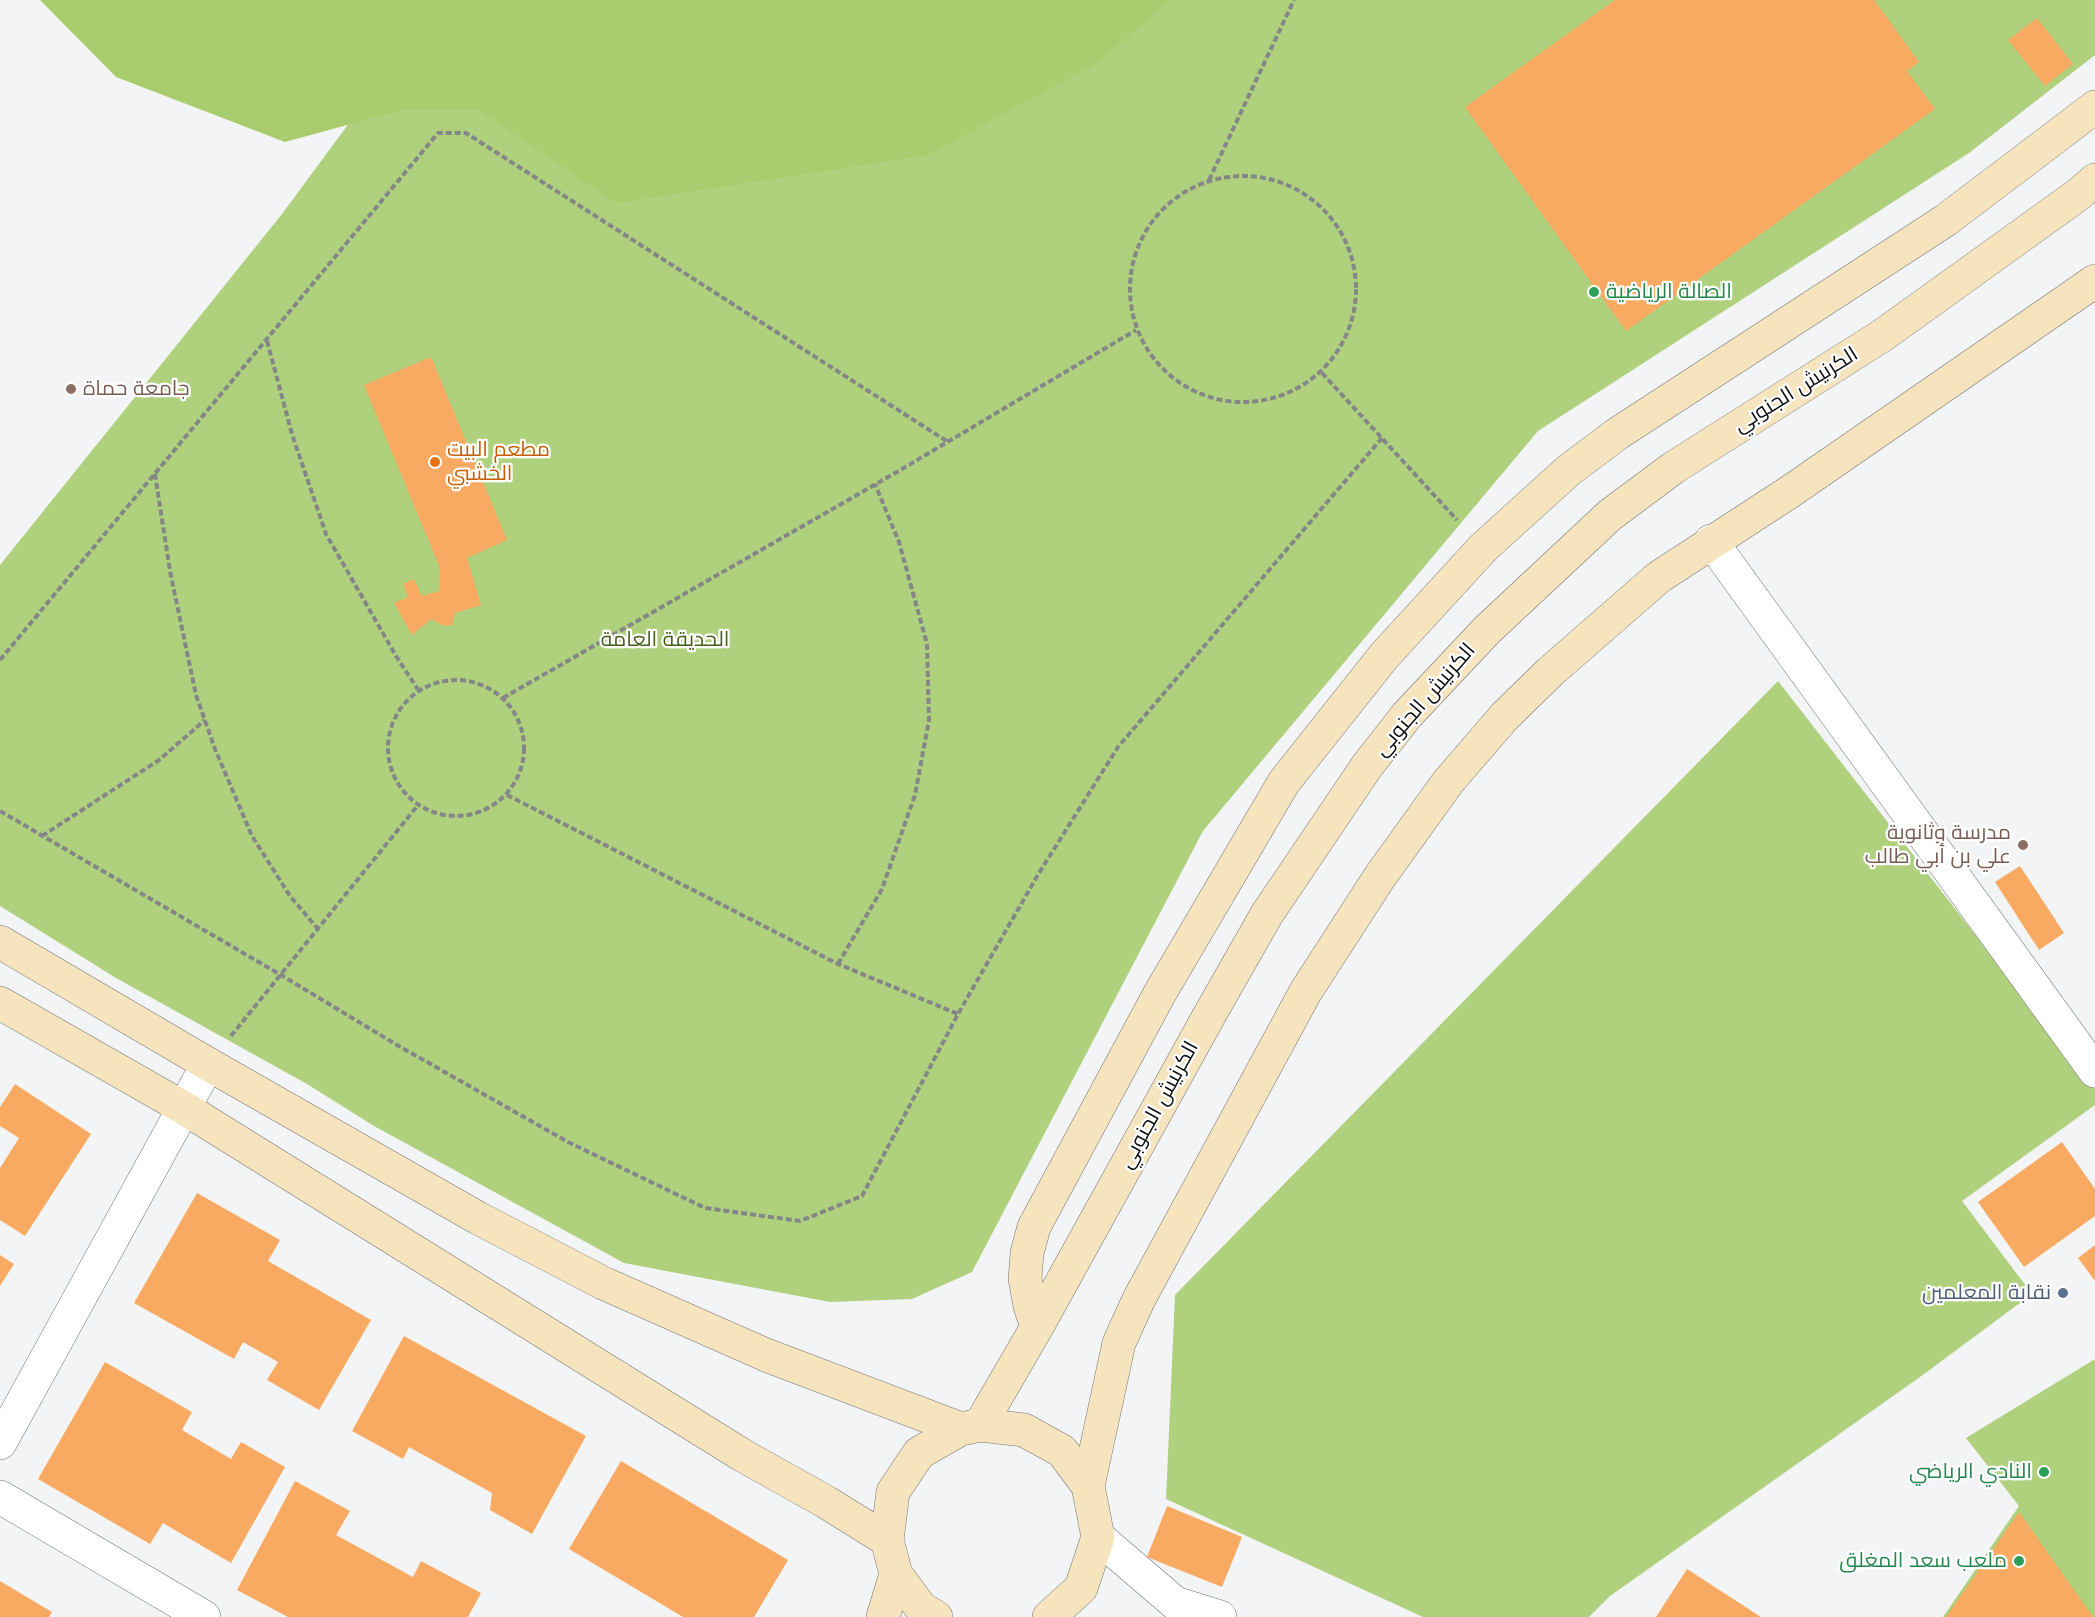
<!DOCTYPE html>
<html>
<head>
<meta charset="utf-8">
<style>
	body { margin:0 }
	canvas { display:block; background:#f3f4f5 }
</style>
</head>
<body>
<canvas width="2095" height="1617"></canvas>
<script>
const ctx = document.querySelector('canvas').getContext('2d');
ctx.lineJoin = 'round';
function fill(path, color) {
  ctx.fillStyle = color;
  ctx.fill(path, 'evenodd');
}
function poly(rows) {
  const path = new Path2D();
  for (const r of rows) {
    if (r.length === 3) {
      path.moveTo(r[0] + r[2], r[1]);
      path.arc(r[0], r[1], r[2], 0, 2 * Math.PI);
      continue;
    }
    path.moveTo(r[0], r[1]);
    for (let i = 2; i < r.length; i += 2) path.lineTo(r[i], r[i + 1]);
  }
  return path;
}
function strokePath(path, color, width, dash) {
  ctx.strokeStyle = color;
  ctx.lineWidth = width;
  ctx.lineCap = dash ? 'butt' : 'round';
  ctx.setLineDash(dash || []);
  ctx.stroke(path);
}
function write(font, color, halo, rows, align = 'center') {
  ctx.font = font + ' "PT Sans",Cairo,sans-serif';
  ctx.lineWidth = 4.5;
  ctx.setLineDash([]);
  ctx.textBaseline = 'middle';
  ctx.strokeStyle = halo;
  ctx.fillStyle = color;
  for (const [text, x, y, turn = 0] of rows) {
    ctx.save();
    ctx.translate(x, y);
    ctx.rotate((+turn || 0) * Math.PI / 180);
    ctx.textAlign = isNaN(turn) ? turn : align;
    if (halo) ctx.strokeText(text, 0, 0);
    ctx.fillText(text, 0, 0);
    ctx.restore();
  }
}
fill(poly([
	[440,0,2095,0,2095,55,1969,153,1538,431,1203,831,972,1272,912,1299,830,1302,624,1263,374,1126,307,1084,116,978,0,906,0,565,282,214],
	[1778,681,2095,1089,2095,1105,1962,1201,2032,1294,1920,1377,1610,1596,1589,1617,1423,1617,1166,1499,1175,1295],
	[2095,1359,2095,1617,1943,1617,2019,1506,1966,1438]
]), '#afd07c');
fill(poly([
	[40,0,1169,0,1099,62,928,155,616,203,479,110,402,110,285,142,116,77]
]), '#a9cd6e');
fill(poly([
	[1615,0,1874,0,1919,62,1907,71,1935,109,1626,331,1465,107],
	[2037,18,2073,64,2045,86,2008,40],
	[431,357,507,540,467,558,481,605,455,613,452,625,444,626,431,619,412,635,394,603,408,597,403,584,414,579,422,596,439,591,440,568,364,385],
	[2020,866,2064,933,2039,950,1995,882],
	[15,1084,91,1134,25,1236,0,1220,0,1168,19,1138,0,1126,0,1107],
	[2062,1142,2095,1189,2095,1216,2024,1267,1978,1202],
	[197,1193,280,1240,268,1261,371,1320,319,1410,267,1380,278,1362,243,1342,234,1359,134,1303],
	[2095,1245,2095,1281,2078,1258],
	[0,1255,14,1264,0,1286],
	[404,1336,586,1436,532,1534,490,1510,492,1493,409,1447,403,1459,352,1431],
	[105,1362,192,1412,182,1430,231,1459,241,1442,285,1467,231,1563,163,1523,150,1544,38,1479],
	[621,1461,788,1560,754,1617,683,1617,569,1549],
	[295,1481,350,1511,336,1535,413,1577,421,1561,481,1593,468,1617,288,1617,237,1590],
	[1167,1506,1242,1537,1222,1587,1147,1557],
	[2019,1512,2093,1617,1946,1617],
	[1687,1569,1761,1617,1656,1617],
	[0,1581,52,1612,49,1617,0,1617]
]), '#f9aa62');
const street = poly([
	[1711,541,2095,1071],
	[0,1443,208,1064],
	[0,1497,204,1617],
	[1098,1537,1175,1603,1220,1617]
]);
const secondary = poly([
	[0,942,208,1064,478,1218,603,1283,766,1355,961,1429],
	[0,1003,184,1108,742,1455,826,1502,887,1540],
	[1037,1327,1030,1306,1025,1279,1027,1253,1034,1227,1160,993,1284,782,1384,656,1483,548,1569,470,1617,434,1946,220,2095,107],
	[980,1425,1037,1327,1210,1014,1267,914,1367,766,1407,715,1487,630,1610,515,1673,468,1883,335,2079,194,2095,180],
	[1088,1486,1119,1343,1139,1299,1306,991,1379,878,1448,782,1504,717,1550,672,1659,577,1791,491,2095,281],
	[883,1617,896,1574],
	[936,1617,921,1608,896,1574,887,1540,893,1492,919,1453,961,1429,980,1425,1024,1430,1062,1451,1088,1486,1098,1537,1081,1588,1049,1617]
]);
strokePath(street, '#747475', 34);
strokePath(secondary, '#747475', 34);
strokePath(poly([
	[1243,289,113],
	[1209,180,1294,0],
	[267,341,292,434,326,534,396,656,419,691],
	[1322,373,1457,520],
	[155,474,170,571,196,695,215,749,252,836,290,896,318,929],
	[0,660,438,133,466,133,948,442],
	[456,748,68],
	[503,698,897,472,1136,330],
	[507,795,838,964,958,1014],
	[0,811,281,975,397,1045,568,1142,705,1208,800,1221,862,1196,958,1014,1039,873,1118,747,1382,438],
	[42,836,159,760,205,720],
	[838,964,882,889,915,795,929,720,927,644,899,542,875,484],
	[231,1036,418,805]
]), '#858687', 4, [6, 3]);
strokePath(street, '#fff', 33);
strokePath(secondary, '#f6e4bf', 33);
for (const [x, y, r, color] of [
	[1594,292,6,"#2e9e5b"],
	[71,389,6,"#8d6e63"],
	[435,462,6,"#e8710a"],
	[2023,845,6,"#8d6e63"],
	[2063,1293,6,"#5c6f8a"],
	[2044,1472,6,"#2e9e5b"],
	[2019,1561,6,"#2e9e5b"]
]) {
  const dot = new Path2D();
  dot.arc(x, y, r, 0, 2 * Math.PI);
  ctx.fillStyle = color;
  ctx.fill(dot);
  strokePath(dot, '#fff', 2);
}
write('21px', '#27864d', '#fff', [
	["الصالة الرياضية",1606,292,"left"],
	["النادي الرياضي",2032,1472],
	["ملعب سعد المغلق",2007,1561]
], 'right');
write('21px', '#785e54', '#fff', [
	["جامعة حماة",83,389],
	["مدرسة وثانوية",2011,833,"right"],
	["علي بن أبي طالب",2011,857,"right"]
], 'left');
write('21px', '#0c0d0d', '#fff', [
	["الكرنيش الجنوبي",1796,390,-32],
	["الكرنيش الجنوبي",1425,700,-49],
	["الكرنيش الجنوبي",1159,1105,-61]
]);
write('21px', '#c56008', '#fff', [
	["مطعم البيت",447,450],
	["الخشبي",447,474]
], 'left');
write('21px', '#485e1d', '#fff', [
	["الحديقة العامة",665,640]
]);
write('21px', '#4e5e75', '#fff', [
	["نقابة المعلمين",2051,1293]
], 'right');
</script>
</body>
</html>
